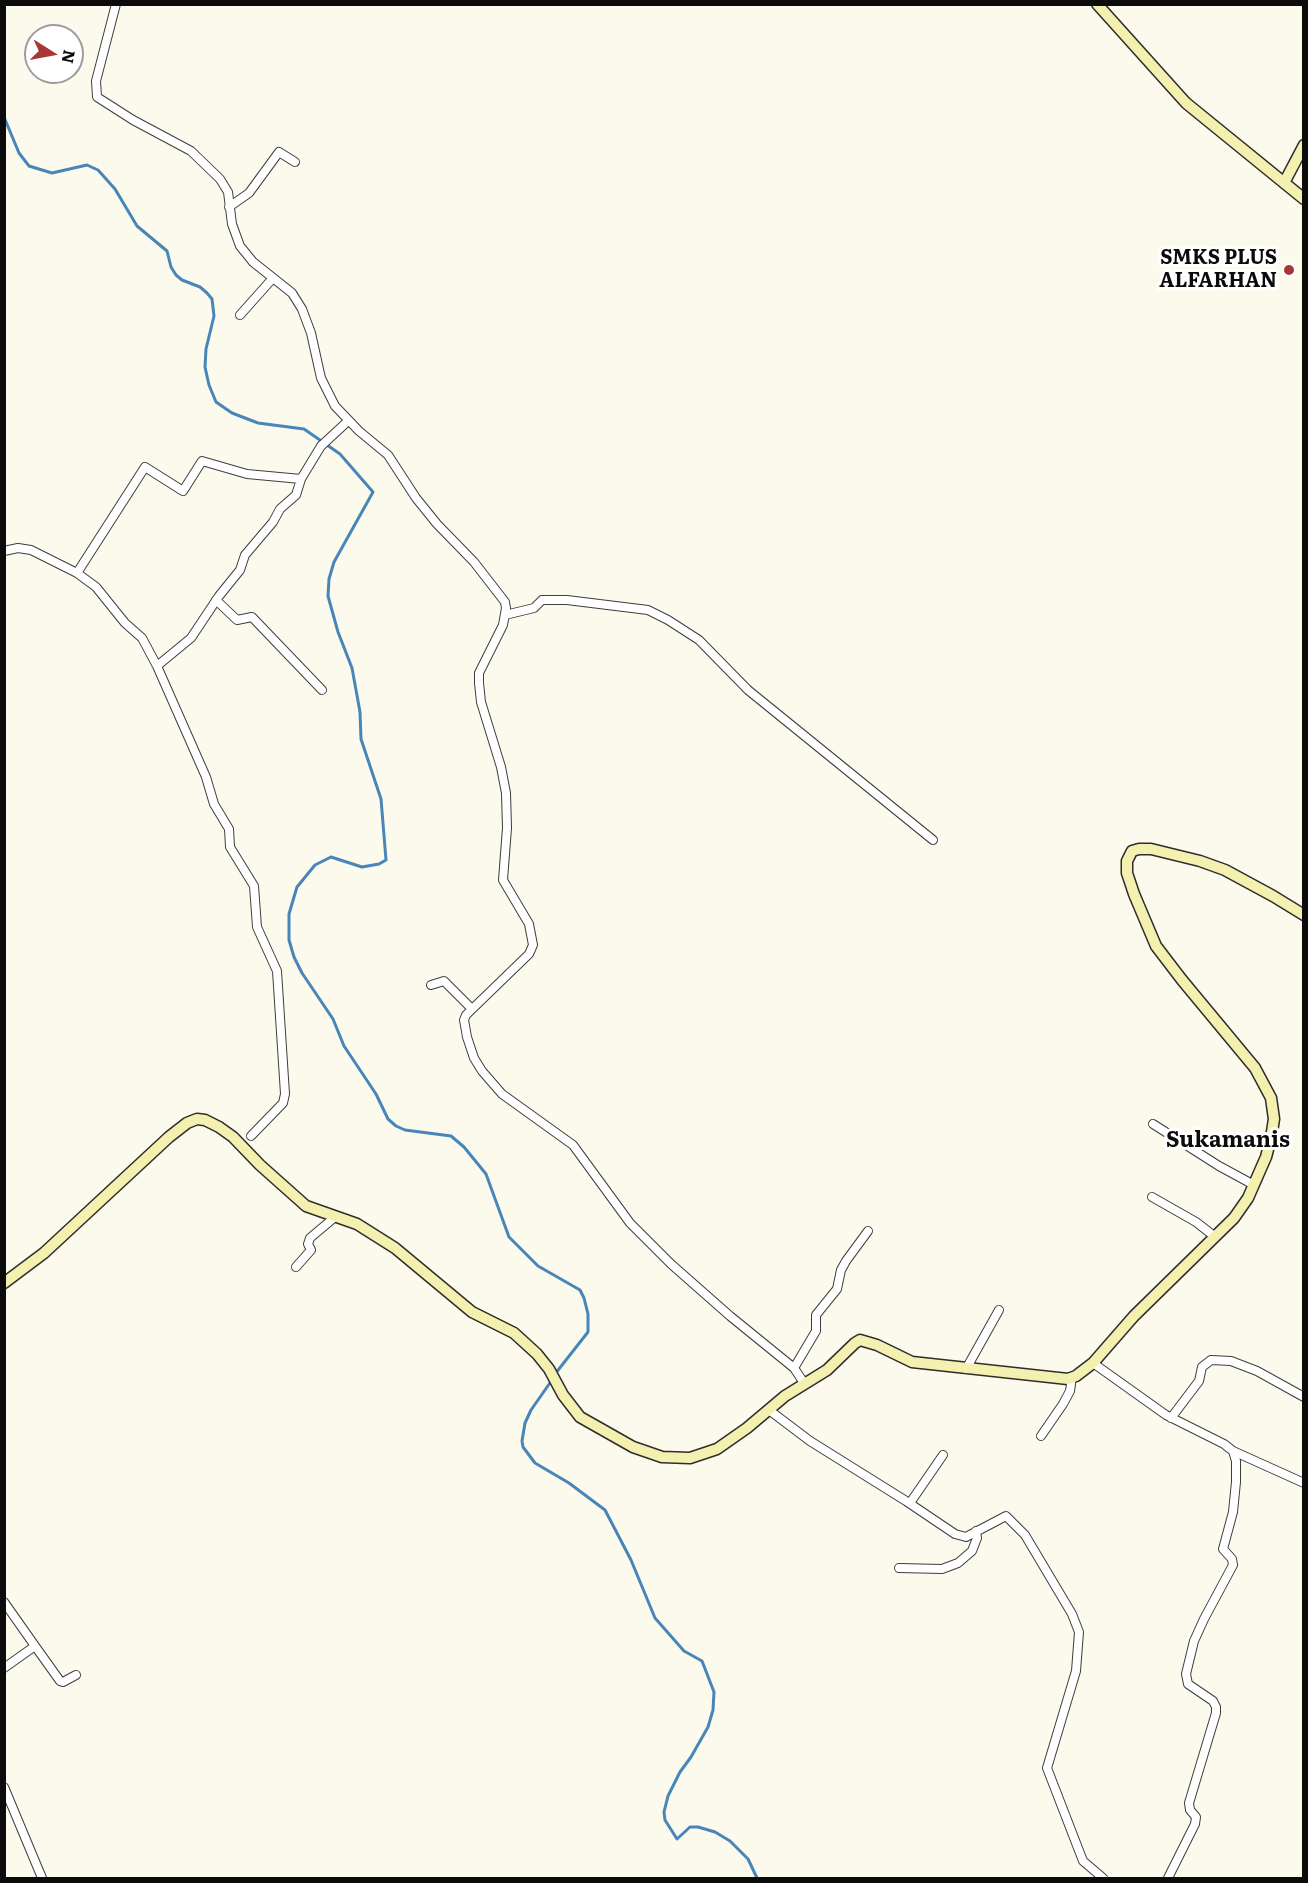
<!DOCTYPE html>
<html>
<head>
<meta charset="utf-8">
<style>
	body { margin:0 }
	#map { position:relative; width:1308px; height:1883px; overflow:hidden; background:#fcfaec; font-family:Literata,serif }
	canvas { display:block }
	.frame { position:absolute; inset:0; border:6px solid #0b0b0b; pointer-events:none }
	.north { position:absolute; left:24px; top:24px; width:60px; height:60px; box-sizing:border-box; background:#fff; border:2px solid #9d9d9d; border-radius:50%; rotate:101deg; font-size:16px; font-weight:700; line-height:24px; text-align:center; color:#0b0b0b }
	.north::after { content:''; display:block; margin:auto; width:21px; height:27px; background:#a83736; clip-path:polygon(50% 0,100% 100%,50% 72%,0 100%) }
</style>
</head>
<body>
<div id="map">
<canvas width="1308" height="1883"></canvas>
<div class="frame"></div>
<div class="north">N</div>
</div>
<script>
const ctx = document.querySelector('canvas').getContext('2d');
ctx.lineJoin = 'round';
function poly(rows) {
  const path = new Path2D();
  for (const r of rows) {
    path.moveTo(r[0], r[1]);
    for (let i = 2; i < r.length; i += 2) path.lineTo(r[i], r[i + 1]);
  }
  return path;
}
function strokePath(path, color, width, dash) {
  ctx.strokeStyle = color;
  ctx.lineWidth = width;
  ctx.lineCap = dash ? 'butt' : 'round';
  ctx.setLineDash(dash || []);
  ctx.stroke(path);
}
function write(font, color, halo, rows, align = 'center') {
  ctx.font = font + ' Literata,serif';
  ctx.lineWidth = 6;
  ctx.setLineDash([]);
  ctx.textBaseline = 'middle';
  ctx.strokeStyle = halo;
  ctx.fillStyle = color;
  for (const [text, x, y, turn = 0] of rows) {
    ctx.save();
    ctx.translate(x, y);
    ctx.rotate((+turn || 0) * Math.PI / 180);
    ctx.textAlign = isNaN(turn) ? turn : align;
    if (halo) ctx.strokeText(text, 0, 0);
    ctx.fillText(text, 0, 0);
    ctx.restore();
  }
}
strokePath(poly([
	[4,117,19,153,29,166,52,173,87,165,98,170,115,189,137,226,167,251,171,267,176,275,182,280,200,287,207,293,212,299,214,316,206,349,205,367,209,385,216,402,232,413,258,423,304,429,340,454,373,492,334,562,329,579,328,596,338,632,352,668,360,712,361,739,381,799,386,860,379,864,362,867,331,857,315,865,297,887,294,897,289,914,289,940,294,957,302,973,333,1019,344,1046,376,1094,388,1119,396,1126,405,1130,451,1136,464,1147,486,1174,509,1237,538,1266,580,1290,584,1298,588,1314,588,1332,555,1374],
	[552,1380,531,1410,525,1423,522,1441,523,1447,535,1463,569,1483,605,1510,631,1560,655,1618,684,1651,702,1661,714,1692,713,1710,708,1727,691,1757,680,1772,668,1796,664,1812,665,1820,677,1839,690,1827,698,1827,715,1832,730,1841,748,1859,757,1878]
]), '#4886ba', 3);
const street = poly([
	[116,4,96,81,97,97,133,120,191,151,220,179,228,192,232,224,240,246,253,262,292,293,302,309,311,333,321,378,335,406,359,431,388,455,416,498,437,524,474,562,505,602,506,608,503,625,479,673,479,683,481,702,501,767,506,793,507,828,503,880,529,924,533,945,529,954,466,1015,464,1020,467,1037,474,1058,482,1071,502,1094,573,1145,630,1223,671,1264,730,1316,794,1368,804,1383],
	[229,207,249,193,279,152,295,162],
	[240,315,273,278],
	[4,551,18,548,31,550,77,573,96,587,125,623,142,638,157,666,206,777,214,804,229,829,230,847,254,886,257,927,277,971,285,1094,283,1103,251,1136],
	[77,573,145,467,183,491,202,461,247,474,301,479],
	[216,600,237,620,252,617,322,690],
	[505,615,534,608,542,600,567,600,648,610,668,620,699,640,748,690,933,840],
	[157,666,191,638,219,596,240,570,245,555,273,522,280,509,296,495,301,479,321,446,348,421],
	[431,985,444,981,471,1008],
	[1153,1124,1219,1166,1254,1185],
	[1152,1197,1196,1222,1214,1236],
	[296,1267,311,1250,308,1244,310,1238,335,1217],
	[1093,1363,1166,1415,1224,1444,1233,1451,1236,1461,1236,1482,1233,1512,1223,1549,1232,1559,1233,1565,1204,1619,1194,1641,1186,1674,1188,1684,1213,1701,1216,1707,1216,1713,1189,1803,1190,1810,1196,1817,1195,1824,1168,1878],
	[794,1368,816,1331,816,1315,837,1289,841,1270,846,1261,868,1231],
	[966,1369,999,1310],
	[769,1410,810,1441,906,1501,955,1534,966,1537,1006,1516,1025,1535,1072,1614,1079,1632,1076,1671,1047,1768,1083,1861,1103,1878],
	[1171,1418,1199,1381,1202,1367,1211,1360,1231,1361,1257,1371,1304,1397],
	[1041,1436,1063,1404,1070,1391,1072,1377],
	[1233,1451,1304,1483],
	[910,1503,943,1455],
	[899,1568,942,1569,958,1563,972,1551,977,1538,976,1531],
	[4,1602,35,1646,4,1668],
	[35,1646,60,1681,63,1682,76,1675],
	[4,1787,42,1878]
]);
const secondary = poly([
	[1097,4,1186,103,1304,199],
	[1284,183,1304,145],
	[4,1283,44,1253,169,1137,187,1123,197,1119,205,1120,219,1127,233,1137,260,1165,306,1206,357,1224,395,1248,472,1312,514,1333,537,1354,549,1369,563,1395,580,1417,633,1447,662,1457,690,1458,717,1449,747,1428,785,1396,827,1370,855,1343,860,1340,877,1345,912,1362,1068,1379,1076,1376,1093,1363,1134,1316,1234,1218,1248,1198,1266,1157,1271,1138,1274,1119,1271,1098,1255,1068,1182,980,1156,946,1134,894,1127,873,1127,861,1132,851,1139,849,1151,849,1200,861,1225,870,1273,896,1304,915]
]);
strokePath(street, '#3e3e3e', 10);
strokePath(secondary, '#2d2d2d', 13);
strokePath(street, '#fff', 8);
strokePath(secondary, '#f4f0af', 10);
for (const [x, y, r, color] of [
	[1289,270,6,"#a83736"]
]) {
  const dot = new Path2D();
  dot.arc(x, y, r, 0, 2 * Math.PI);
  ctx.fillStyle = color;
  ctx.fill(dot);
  strokePath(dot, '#fff', 2);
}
write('bold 20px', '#0b0b0b', '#fff', [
	["SMKS PLUS",1277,258],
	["ALFARHAN",1277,281]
], 'right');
write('bold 22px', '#0b0b0b', '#fff', [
	["Sukamanis",1228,1141]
]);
</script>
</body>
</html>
